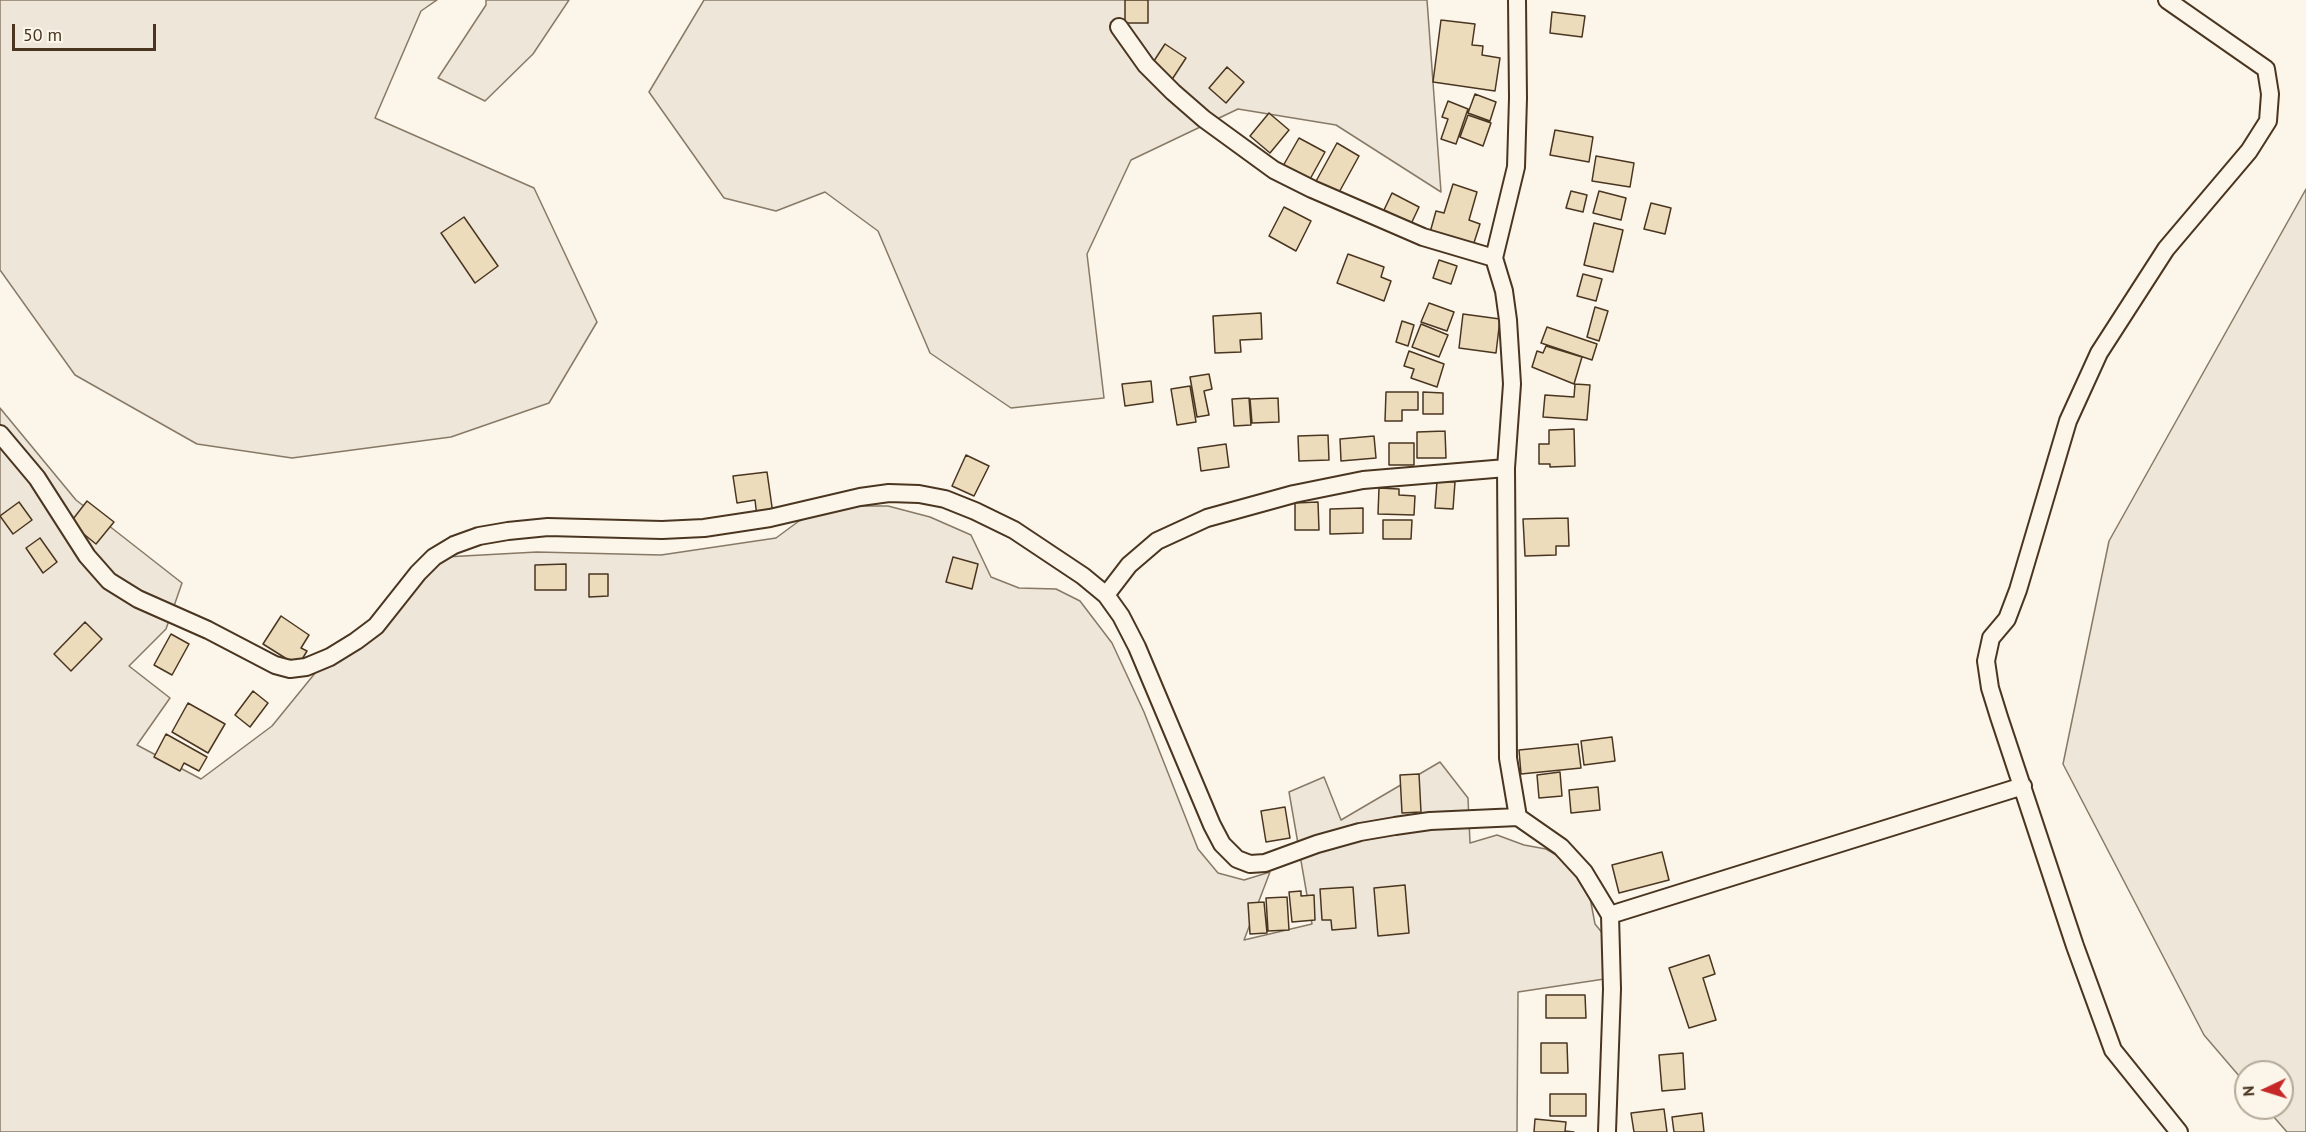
<!DOCTYPE html>
<html>
<head>
<meta charset="utf-8">
<style>
	body { margin:0 }
	#map { position:relative; width:2306px; height:1132px; overflow:hidden; background:#fbf6e9; font-family:"PT Sans",sans-serif }
	canvas { display:block }
	.north { position:absolute; left:2234px; top:1060px; width:60px; height:60px; box-sizing:border-box; background:#fbf6e9; border:2px solid #b4a999; border-radius:50%; rotate:266deg; font-size:16px; font-weight:700; line-height:24px; text-align:center; color:#4a3520 }
	.north::after { content:''; display:block; margin:auto; width:21px; height:27px; background:#c62828; clip-path:polygon(50% 0,100% 100%,50% 72%,0 100%) }
	.scale { position:absolute; left:12px; top:24px; width:144px; height:27px; box-sizing:border-box; border:3px solid #4a3520; border-top:0; padding-left:8px; font-size:18px; line-height:21px; white-space:nowrap; color:#4a3520; -webkit-text-stroke:4px #fbf6e9; paint-order:stroke }
</style>
</head>
<body>
<div id="map">
<canvas width="2306" height="1132"></canvas>
<div class="north">N</div>
<div class="scale">50 m</div>
</div>
<script>
const ctx = document.querySelector('canvas').getContext('2d');
ctx.lineJoin = 'round';
function fill(path, color) {
  ctx.fillStyle = color;
  ctx.fill(path, 'evenodd');
}
function poly(rows) {
  const path = new Path2D();
  for (const r of rows) {
    path.moveTo(r[0], r[1]);
    for (let i = 2; i < r.length; i += 2) path.lineTo(r[i], r[i + 1]);
  }
  return path;
}
function strokePath(path, color, width, dash) {
  ctx.strokeStyle = color;
  ctx.lineWidth = width;
  ctx.lineCap = dash ? 'butt' : 'round';
  ctx.setLineDash(dash || []);
  ctx.stroke(path);
}
const green = poly([
	[0,0,437,0,421,11,375,118,534,188,597,322,549,403,451,437,292,458,197,444,75,375,0,270,0,0],
	[486,0,569,0,533,54,485,101,438,78,486,5,486,0],
	[704,0,1427,0,1441,192,1336,125,1238,109,1131,160,1087,254,1104,398,1011,408,930,353,878,231,825,192,776,211,724,198,649,92,704,0],
	[2306,189,2306,1132,2287,1132,2266,1108,2282,1108,2282,1072,2246,1072,2246,1084,2204,1035,2063,764,2109,541,2306,189],
	[0,408,76,500,182,583,166,629,129,666,170,698,137,745,201,779,272,726,316,672,445,557,537,552,661,555,776,538,799,521,835,506,888,506,930,517,971,535,991,577,1019,588,1056,589,1080,601,1112,643,1144,712,1198,849,1218,873,1244,880,1270,872,1244,940,1312,924,1289,792,1324,777,1341,820,1440,762,1468,798,1470,843,1497,835,1524,845,1546,849,1563,859,1588,887,1595,924,1608,940,1611,978,1518,992,1517,1132,0,1132,0,408]
]);
fill(green, '#ede6d9');
strokePath(green, '#887966', 1.5);
const building = poly([
	[1125,0,1148,0,1148,23,1125,23,1125,0],
	[1552,12,1585,16,1582,37,1550,33,1552,12],
	[1441,20,1475,24,1472,45,1483,46,1482,55,1500,58,1495,91,1433,82,1441,20],
	[1165,44,1186,58,1171,81,1150,67,1165,44],
	[1227,67,1244,82,1226,103,1209,88,1227,67],
	[1475,94,1496,102,1490,121,1468,113,1475,94],
	[1448,101,1468,109,1456,144,1441,139,1448,119,1442,117,1448,101],
	[1269,113,1289,130,1270,153,1250,136,1269,113],
	[1468,115,1491,123,1483,146,1460,137,1468,115],
	[1555,130,1593,137,1589,162,1550,155,1555,130],
	[1299,138,1325,152,1309,181,1283,166,1299,138],
	[1337,143,1359,156,1337,196,1315,183,1337,143],
	[1596,156,1634,163,1630,187,1592,181,1596,156],
	[1453,184,1477,192,1469,220,1480,224,1472,249,1429,236,1436,211,1444,213,1453,184],
	[1571,191,1587,195,1583,212,1566,208,1571,191],
	[1599,191,1626,198,1621,220,1593,213,1599,191],
	[1392,193,1419,207,1411,224,1384,210,1392,193],
	[1651,203,1671,208,1665,234,1644,229,1651,203],
	[1284,207,1311,221,1296,251,1269,236,1284,207],
	[464,217,498,266,475,283,441,233,464,217],
	[1594,223,1623,230,1613,272,1584,265,1594,223],
	[1348,254,1384,267,1381,277,1391,281,1384,301,1337,283,1348,254],
	[1439,260,1457,266,1451,284,1433,278,1439,260],
	[1583,274,1602,279,1596,301,1577,296,1583,274],
	[1429,303,1454,312,1447,331,1421,322,1429,303],
	[1595,307,1608,311,1599,341,1587,337,1595,307],
	[1261,313,1262,339,1240,340,1241,352,1215,353,1213,316,1261,313],
	[1463,314,1500,319,1496,353,1459,348,1463,314],
	[1402,321,1414,325,1408,346,1396,342,1402,321],
	[1421,324,1448,335,1439,357,1412,347,1421,324],
	[1547,327,1597,344,1592,360,1541,343,1547,327],
	[1546,346,1582,357,1574,384,1532,367,1537,351,1543,353,1546,346],
	[1409,351,1444,364,1437,387,1411,378,1414,369,1404,366,1409,351],
	[1209,374,1212,389,1204,391,1209,415,1197,417,1190,377,1209,374],
	[1151,381,1153,402,1125,406,1122,384,1151,381],
	[1575,384,1590,385,1587,420,1543,417,1545,395,1574,397,1575,384],
	[1190,386,1196,422,1177,425,1171,389,1190,386],
	[1386,392,1418,392,1418,410,1402,410,1402,421,1385,421,1386,392],
	[1423,392,1443,393,1443,414,1423,414,1423,392],
	[1249,398,1251,425,1234,426,1232,399,1249,398],
	[1278,398,1279,422,1252,423,1250,399,1278,398],
	[1574,429,1575,466,1550,467,1550,464,1539,464,1539,444,1549,444,1549,430,1574,429],
	[1445,431,1446,458,1417,458,1417,432,1445,431],
	[1328,435,1329,460,1299,461,1298,436,1328,435],
	[1374,436,1376,458,1341,461,1340,439,1374,436],
	[1389,443,1414,443,1414,465,1389,465,1389,443],
	[1226,444,1229,467,1201,471,1198,448,1226,444],
	[966,455,989,466,974,496,952,486,966,455],
	[767,472,773,514,757,517,755,500,737,503,733,476,767,472],
	[1437,481,1455,482,1453,509,1435,508,1437,481],
	[1379,488,1399,489,1399,495,1415,496,1414,515,1378,514,1379,488],
	[87,501,114,522,96,544,70,523,87,501],
	[19,502,32,520,13,534,0,516,19,502],
	[1318,502,1319,530,1295,530,1295,503,1318,502],
	[1363,508,1363,533,1330,534,1330,509,1363,508],
	[1568,518,1569,546,1556,546,1556,555,1525,556,1523,519,1568,518],
	[1383,520,1412,520,1411,539,1383,539,1383,520],
	[40,538,57,562,43,573,26,548,40,538],
	[953,557,978,564,972,589,946,582,953,557],
	[566,564,566,590,535,590,535,565,566,564],
	[589,574,608,574,608,596,589,597,589,574],
	[281,616,309,635,301,648,307,651,298,666,263,644,281,616],
	[85,622,102,639,71,671,54,654,85,622],
	[171,634,189,644,172,675,154,665,171,634],
	[253,691,268,703,250,727,235,715,253,691],
	[188,703,225,724,208,753,172,732,188,703],
	[166,734,207,757,199,771,184,763,180,771,154,757,166,734],
	[1612,737,1615,761,1584,765,1581,741,1612,737],
	[1578,744,1581,768,1521,774,1519,750,1578,744],
	[1560,772,1562,796,1539,798,1537,775,1560,772],
	[1419,774,1421,812,1402,813,1400,775,1419,774],
	[1598,787,1600,810,1571,813,1569,790,1598,787],
	[1285,807,1290,838,1266,842,1261,811,1285,807],
	[1662,852,1669,880,1619,893,1612,865,1662,852],
	[1405,885,1409,933,1378,936,1374,888,1405,885],
	[1353,887,1356,928,1332,930,1331,920,1322,920,1320,889,1353,887],
	[1301,891,1301,896,1314,895,1315,920,1292,922,1289,892,1301,891],
	[1287,897,1289,930,1268,931,1266,898,1287,897],
	[1264,902,1267,933,1250,934,1248,903,1264,902],
	[1709,955,1715,974,1703,978,1716,1020,1689,1028,1669,968,1709,955],
	[1546,995,1585,995,1586,1018,1546,1018,1546,995],
	[1541,1043,1567,1043,1568,1073,1541,1073,1541,1043],
	[1683,1053,1685,1089,1662,1091,1659,1055,1683,1053],
	[1550,1094,1586,1094,1586,1116,1550,1116,1550,1094],
	[1664,1109,1667,1132,1634,1132,1631,1113,1664,1109],
	[1702,1113,1704,1132,1674,1132,1672,1117,1702,1113],
	[1535,1119,1566,1122,1565,1131,1574,1132,1534,1132,1535,1119]
]);
fill(building, '#ecdcbc');
strokePath(building, '#4a3520', 1.5);
const street = poly([
	[1517,0,1518,98,1516,167,1494,258,1504,291,1508,320,1512,384,1506,468,1508,758,1518,817,1561,847,1584,872,1610,915,1612,989,1607,1132],
	[2167,0,2266,69,2270,94,2268,121,2249,151,2166,249,2099,353,2068,421,2018,590,2007,619,1991,638,1986,661,1990,688,1999,717,2075,946,2113,1050,2179,1132],
	[1119,27,1146,65,1173,92,1204,119,1274,170,1312,189,1423,237,1494,258],
	[0,434,37,478,87,556,109,581,138,599,208,630,275,665,290,669,306,667,330,657,356,641,376,626,418,573,434,557,454,545,479,536,508,531,548,527,662,530,704,528,770,518,860,497,889,493,919,494,945,499,975,511,1014,530,1083,576,1106,595,1121,616,1137,647,1212,825,1222,844,1237,859,1250,864,1265,863,1317,844,1360,832,1395,826,1430,821,1518,817],
	[1106,595,1129,565,1157,541,1207,518,1294,494,1363,480,1506,468],
	[1610,915,2023,786]
]);
strokePath(street, '#4a3520', 20);
strokePath(street, '#fbf6e9', 16);
</script>
</body>
</html>
